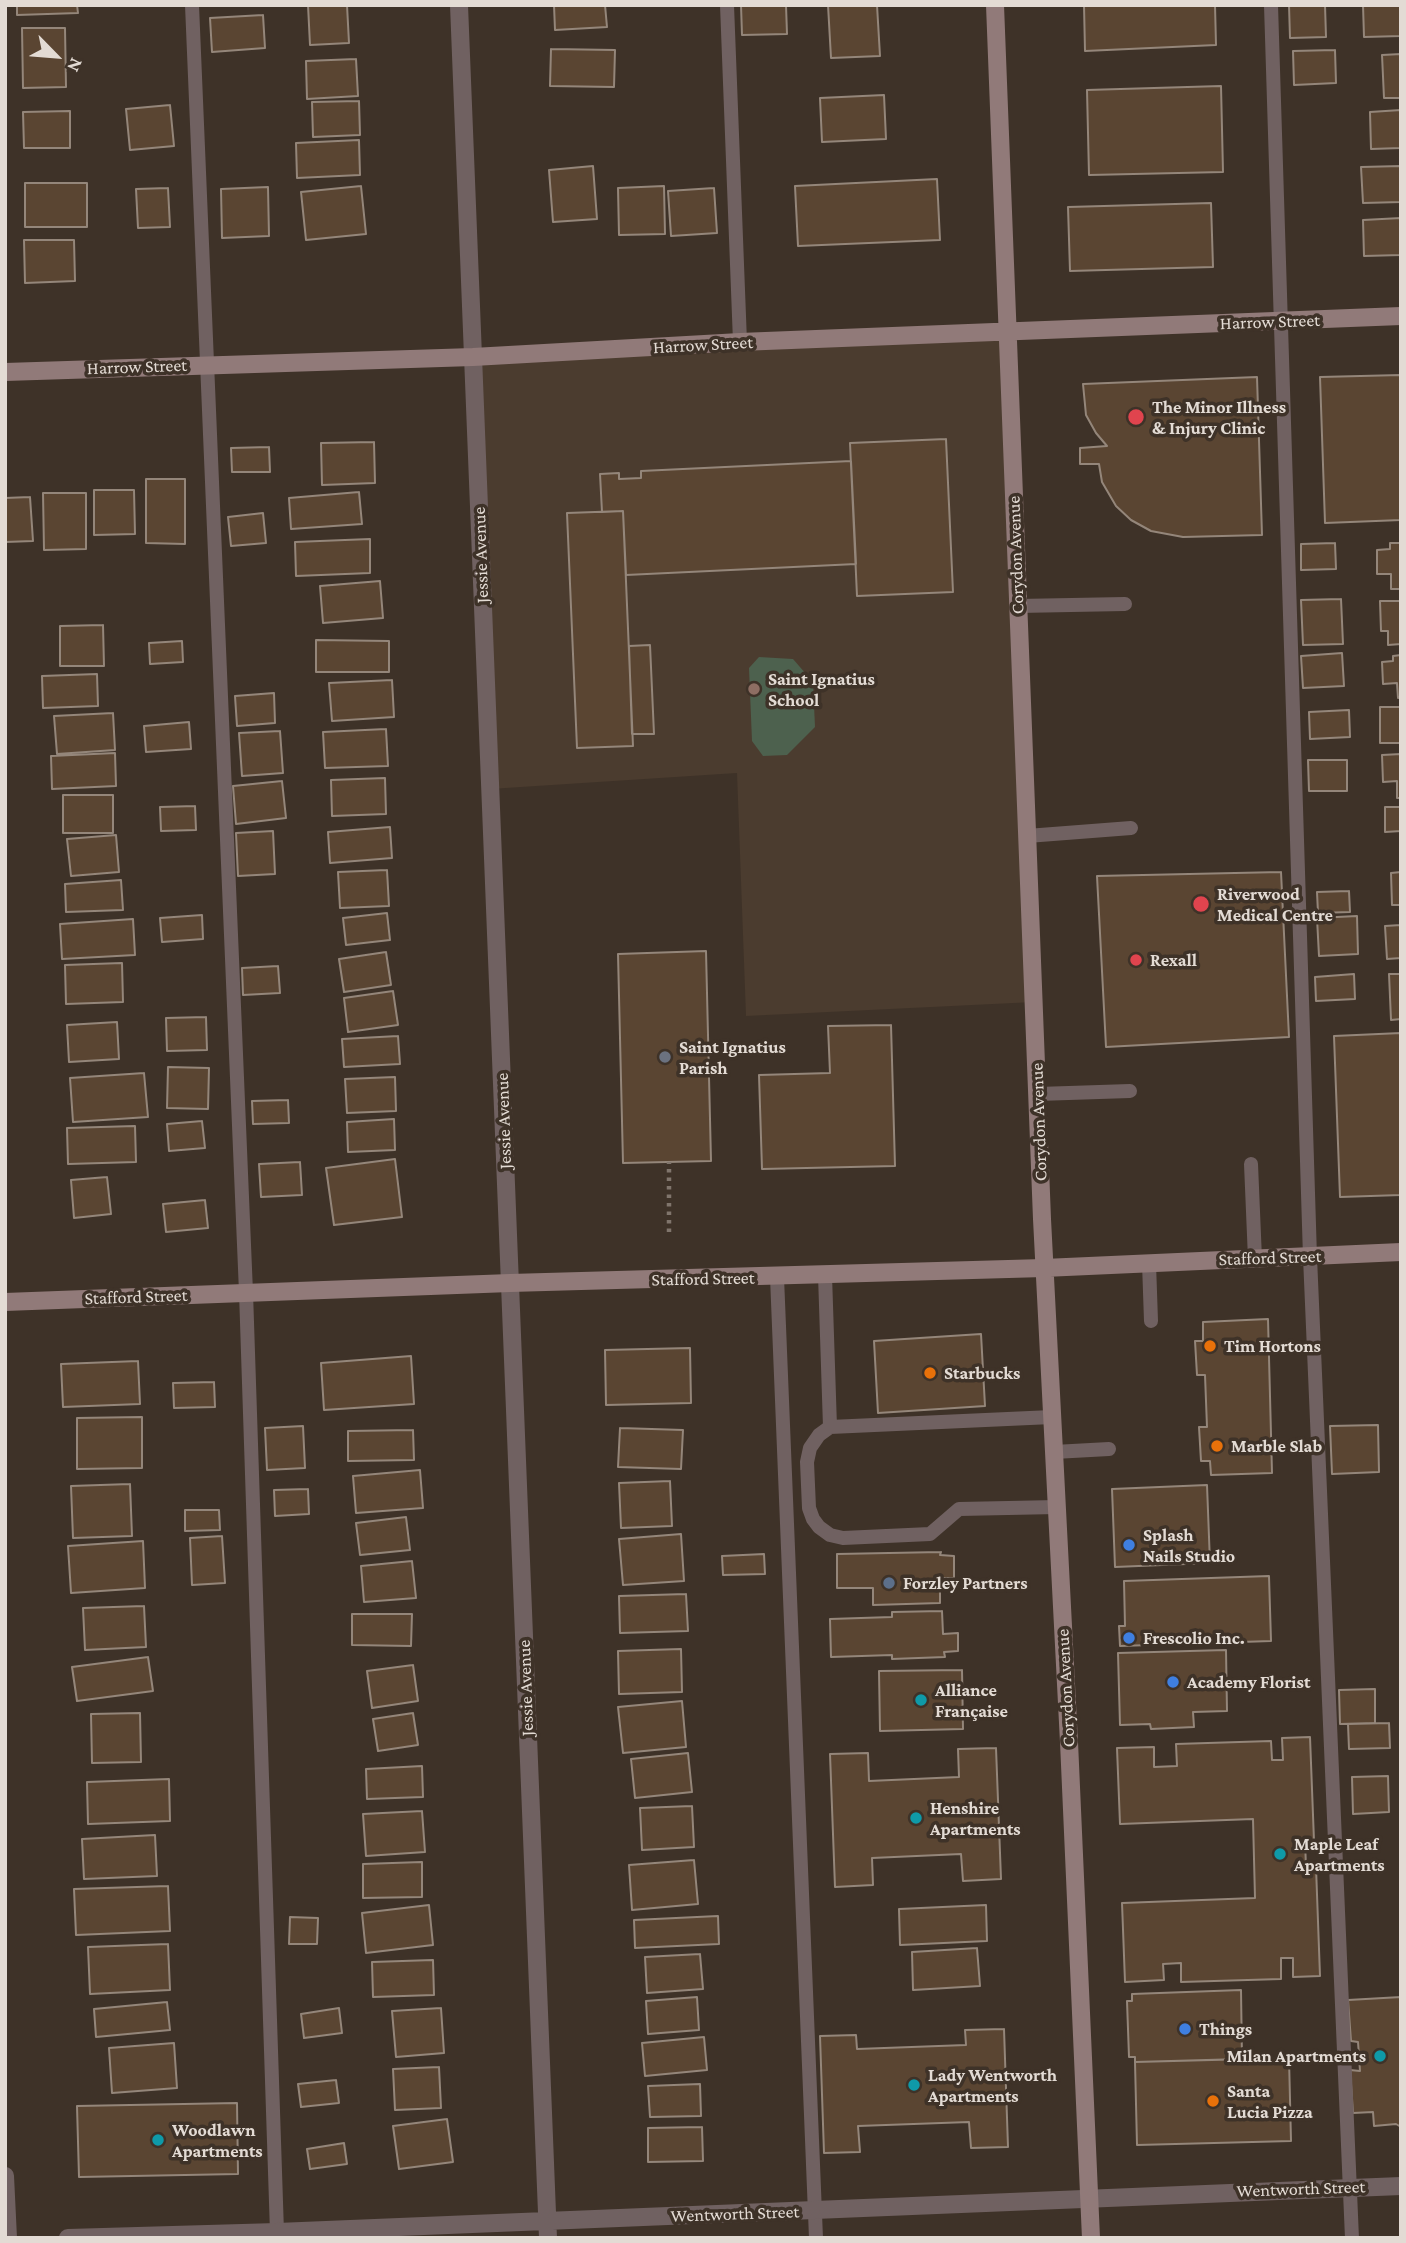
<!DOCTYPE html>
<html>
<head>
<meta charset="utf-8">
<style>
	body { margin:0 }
	#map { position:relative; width:1406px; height:2243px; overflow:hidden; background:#3e3228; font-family:"Crimson Pro",serif }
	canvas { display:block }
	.frame { position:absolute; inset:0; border:7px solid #e3dbd4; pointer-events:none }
	.north { position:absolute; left:21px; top:21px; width:70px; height:70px; -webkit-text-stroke:5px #3e3228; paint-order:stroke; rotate:115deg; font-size:19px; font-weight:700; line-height:28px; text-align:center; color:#e3dbd4 }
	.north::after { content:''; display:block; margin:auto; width:24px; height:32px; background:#e3dbd4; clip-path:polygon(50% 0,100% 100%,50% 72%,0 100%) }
</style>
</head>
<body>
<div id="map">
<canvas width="1406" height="2243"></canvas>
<div class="frame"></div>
<div class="north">N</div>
</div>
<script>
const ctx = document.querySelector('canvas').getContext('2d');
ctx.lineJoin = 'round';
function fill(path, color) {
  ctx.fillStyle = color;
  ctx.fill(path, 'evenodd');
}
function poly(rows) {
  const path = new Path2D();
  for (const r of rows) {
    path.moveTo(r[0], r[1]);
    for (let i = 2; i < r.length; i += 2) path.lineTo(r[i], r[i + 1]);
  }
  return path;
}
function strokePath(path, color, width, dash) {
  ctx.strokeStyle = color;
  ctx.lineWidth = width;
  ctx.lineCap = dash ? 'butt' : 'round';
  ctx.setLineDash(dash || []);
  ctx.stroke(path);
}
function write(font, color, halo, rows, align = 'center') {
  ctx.font = font + ' "Crimson Pro",serif';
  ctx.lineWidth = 7;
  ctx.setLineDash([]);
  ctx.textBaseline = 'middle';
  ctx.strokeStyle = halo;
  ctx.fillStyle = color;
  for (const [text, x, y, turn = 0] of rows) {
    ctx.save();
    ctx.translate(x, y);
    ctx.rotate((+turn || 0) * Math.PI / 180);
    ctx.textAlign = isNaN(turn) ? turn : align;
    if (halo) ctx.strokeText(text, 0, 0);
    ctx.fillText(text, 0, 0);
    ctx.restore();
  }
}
fill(poly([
	[1008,331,1034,1002,746,1016,737,773,490,789,473,357]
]), '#4b3c2f');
fill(poly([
	[759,657,793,659,813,682,815,727,787,755,763,756,752,741,749,668]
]), '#4d614e');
const building = poly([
	[17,5,77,5,78,13,17,15,17,5],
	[308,5,347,5,349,43,310,45,308,5],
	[554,5,605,5,607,27,555,30,554,5],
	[741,5,786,5,787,34,742,35,741,5],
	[828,5,877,5,880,56,831,58,828,5],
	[1084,5,1215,5,1216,45,1085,51,1084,5],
	[1289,5,1325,5,1326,37,1290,38,1289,5],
	[1363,5,1401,5,1401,36,1364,37,1363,5],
	[263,15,265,48,212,52,210,18,263,15],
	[22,28,65,28,66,87,23,88,22,28],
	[551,49,615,50,614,87,550,86,551,49],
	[1335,50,1336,83,1294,85,1293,51,1335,50],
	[1401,54,1401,98,1384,98,1382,55,1401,54],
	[356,59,358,96,307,99,306,61,356,59],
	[1221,86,1223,172,1089,175,1087,90,1221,86],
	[884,95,886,139,822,142,820,98,884,95],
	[359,101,360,135,313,137,312,102,359,101],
	[170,105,174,146,130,150,126,109,170,105],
	[1401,110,1401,148,1371,149,1370,112,1401,110],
	[70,111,70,148,24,148,23,112,70,111],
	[359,140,360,175,297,178,296,143,359,140],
	[593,166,597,219,553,222,549,170,593,166],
	[1401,166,1401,202,1363,203,1361,167,1401,166],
	[937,179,940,240,798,246,795,186,937,179],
	[25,183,87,183,87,227,25,227,25,183],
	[361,186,366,234,306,240,301,192,361,186],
	[664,186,665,234,619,235,618,188,664,186],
	[268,187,269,236,222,238,221,189,268,187],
	[168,188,170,227,138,228,136,189,168,188],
	[714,188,717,233,671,236,668,191,714,188],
	[1211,203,1213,267,1070,271,1068,207,1211,203],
	[1401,218,1401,255,1364,256,1363,220,1401,218],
	[24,240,74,240,75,281,25,283,24,240],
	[1401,375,1401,520,1325,523,1320,377,1401,375],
	[1257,377,1262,535,1183,537,1151,531,1131,520,1116,506,1102,482,1099,464,1080,464,1080,448,1107,446,1096,433,1086,415,1083,384,1257,377],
	[946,439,953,592,857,596,850,443,946,439],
	[374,442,375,483,322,485,321,443,374,442],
	[269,447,270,472,232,472,231,448,269,447],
	[851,461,856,564,626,575,623,511,602,512,600,474,619,473,619,479,641,478,641,471,851,461],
	[146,479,185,479,185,544,146,543,146,479],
	[94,490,134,490,135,534,94,535,94,490],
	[359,492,362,524,291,529,289,498,359,492],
	[43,493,86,493,86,549,44,550,43,493],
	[30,497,33,541,5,542,5,498,30,497],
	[623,511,633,746,577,748,567,513,623,511],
	[263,513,266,543,231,546,228,517,263,513],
	[370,539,370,573,296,576,295,542,370,539],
	[1335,543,1336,569,1301,570,1301,544,1335,543],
	[1390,543,1401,543,1401,589,1391,589,1391,574,1377,574,1377,550,1390,549,1390,543],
	[380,581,383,618,323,623,320,586,380,581],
	[1341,599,1343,644,1303,645,1301,600,1341,599],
	[1380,601,1401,601,1401,644,1388,645,1388,631,1381,631,1380,601],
	[103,625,104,666,60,666,60,626,103,625],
	[316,640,389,641,389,672,316,672,316,640],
	[182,641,183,662,150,664,149,643,182,641],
	[650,645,654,734,632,734,629,646,650,645],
	[1342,653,1344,686,1303,688,1301,656,1342,653],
	[1401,655,1401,697,1398,698,1397,683,1383,684,1382,662,1393,661,1393,656,1401,655],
	[97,674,98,706,43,708,42,676,97,674],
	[392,680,394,717,332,721,329,683,392,680],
	[274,693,275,723,237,726,235,696,274,693],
	[1380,707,1401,707,1401,743,1380,743,1380,707],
	[1349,710,1350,737,1310,739,1309,712,1349,710],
	[113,713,115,750,57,754,54,716,113,713],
	[189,722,191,749,146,752,144,726,189,722],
	[386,729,388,766,325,768,323,732,386,729],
	[280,731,283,773,242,776,239,733,280,731],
	[115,753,116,786,52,789,51,756,115,753],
	[1401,754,1401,798,1397,798,1397,781,1383,782,1382,755,1401,754],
	[1308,760,1347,760,1347,791,1309,791,1308,760],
	[385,778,386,814,332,816,331,780,385,778],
	[282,781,286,818,236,824,233,786,282,781],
	[63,795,113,795,113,833,63,833,63,795],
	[195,806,196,830,161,831,160,807,195,806],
	[1385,807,1401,807,1401,831,1385,832,1385,807],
	[390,827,392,858,330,863,328,832,390,827],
	[273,831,275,874,238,876,236,833,273,831],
	[116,835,119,872,71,876,67,839,116,835],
	[387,870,389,906,340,908,338,872,387,870],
	[1281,872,1289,1037,1106,1047,1097,876,1281,872],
	[1401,872,1401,905,1392,905,1391,873,1401,872],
	[121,880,123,910,66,912,65,884,121,880],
	[1349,891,1350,912,1318,913,1317,892,1349,891],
	[387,913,390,940,346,945,343,918,387,913],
	[202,915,203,939,162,942,160,918,202,915],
	[1357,916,1358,954,1319,956,1317,918,1357,916],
	[1400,917,1401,917,1401,958,1387,959,1385,926,1401,925,1400,917],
	[133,919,135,955,62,959,60,924,133,919],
	[706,951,711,1161,623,1163,618,954,706,951],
	[386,952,391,985,344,992,339,959,386,952],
	[122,963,123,1002,66,1004,65,965,122,963],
	[278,966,280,993,243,995,242,968,278,966],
	[1354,974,1355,999,1316,1001,1315,977,1354,974],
	[1389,974,1401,974,1401,1019,1391,1020,1389,974],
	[393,991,398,1025,348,1032,344,998,393,991],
	[206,1017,207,1050,167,1051,166,1018,206,1017],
	[117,1022,119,1059,69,1062,67,1025,117,1022],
	[891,1025,895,1166,762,1169,759,1075,830,1073,828,1026,891,1025],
	[1401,1033,1401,1195,1340,1197,1334,1036,1401,1033],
	[398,1036,400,1064,344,1067,342,1039,398,1036],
	[168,1067,209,1068,208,1109,167,1108,168,1067],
	[144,1073,148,1117,73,1122,70,1078,144,1073],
	[395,1077,396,1111,347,1113,345,1079,395,1077],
	[288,1100,289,1123,253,1124,252,1101,288,1100],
	[394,1119,395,1150,348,1152,347,1122,394,1119],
	[202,1121,205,1148,169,1151,167,1124,202,1121],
	[135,1126,136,1162,68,1164,67,1128,135,1126],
	[395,1159,402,1217,334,1225,326,1168,395,1159],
	[300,1162,302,1195,261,1197,259,1164,300,1162],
	[107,1177,111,1214,74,1218,71,1180,107,1177],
	[205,1200,208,1228,166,1232,163,1204,205,1200],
	[1268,1319,1272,1473,1211,1475,1210,1461,1201,1461,1199,1427,1207,1427,1205,1375,1197,1375,1195,1341,1203,1341,1203,1322,1268,1319],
	[981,1334,985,1406,878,1413,874,1341,981,1334],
	[690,1348,691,1403,606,1405,605,1350,690,1348],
	[411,1356,414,1404,324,1410,321,1363,411,1356],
	[138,1361,140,1404,63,1407,61,1364,138,1361],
	[214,1382,215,1407,174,1408,173,1383,214,1382],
	[142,1417,142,1468,77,1469,77,1418,142,1417],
	[1378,1425,1379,1472,1332,1474,1330,1426,1378,1425],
	[303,1426,305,1468,267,1470,265,1428,303,1426],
	[620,1428,683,1430,681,1469,618,1467,620,1428],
	[413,1430,414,1460,348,1461,348,1431,413,1430],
	[420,1470,423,1508,356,1513,353,1476,420,1470],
	[670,1481,672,1526,621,1528,619,1483,670,1481],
	[130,1484,132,1536,73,1538,71,1486,130,1484],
	[1207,1485,1210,1563,1115,1567,1112,1489,1207,1485],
	[308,1489,309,1514,275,1516,274,1490,308,1489],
	[185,1510,219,1510,220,1530,185,1531,185,1510],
	[406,1517,410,1550,360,1555,356,1523,406,1517],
	[681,1534,684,1581,623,1585,619,1539,681,1534],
	[222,1536,225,1583,192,1585,190,1538,222,1536],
	[143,1541,145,1588,71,1593,68,1546,143,1541],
	[941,1552,940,1555,954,1556,954,1578,940,1578,940,1603,873,1605,873,1588,837,1588,837,1554,941,1552],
	[764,1554,765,1574,723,1575,722,1556,764,1554],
	[412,1561,416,1598,364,1602,361,1566,412,1561],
	[1269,1576,1271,1641,1120,1646,1119,1626,1125,1626,1124,1581,1269,1576],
	[686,1594,688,1631,620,1633,619,1596,686,1594],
	[144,1606,146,1647,85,1650,83,1608,144,1606],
	[942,1611,943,1634,958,1633,958,1651,944,1652,945,1657,892,1659,892,1655,831,1657,830,1619,892,1617,892,1612,942,1611],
	[352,1614,412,1614,411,1646,352,1645,352,1614],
	[681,1649,682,1692,619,1694,618,1651,681,1649],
	[1226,1650,1227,1711,1193,1712,1194,1727,1151,1729,1150,1724,1120,1725,1118,1653,1226,1650],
	[148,1657,153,1691,77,1701,72,1667,148,1657],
	[413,1665,418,1701,372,1708,367,1671,413,1665],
	[962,1670,963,1729,880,1731,879,1671,962,1670],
	[1375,1689,1375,1723,1340,1724,1339,1690,1375,1689],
	[682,1701,686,1747,623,1753,618,1707,682,1701],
	[140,1713,141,1762,92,1763,91,1714,140,1713],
	[413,1713,418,1745,378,1751,373,1719,413,1713],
	[1389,1723,1390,1748,1349,1749,1348,1724,1389,1723],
	[1310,1737,1314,1841,1305,1841,1306,1867,1316,1867,1320,1976,1293,1977,1293,1958,1281,1958,1281,1979,1181,1982,1181,1963,1163,1964,1164,1980,1125,1982,1122,1903,1255,1898,1253,1819,1120,1824,1117,1748,1154,1747,1154,1767,1177,1766,1176,1744,1271,1741,1272,1760,1283,1760,1282,1738,1310,1737],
	[996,1748,1001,1879,963,1881,961,1854,872,1858,873,1885,835,1887,830,1754,868,1753,869,1781,959,1777,958,1749,996,1748],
	[688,1753,692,1792,635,1798,631,1759,688,1753],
	[422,1766,423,1797,367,1799,366,1769,422,1766],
	[1388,1776,1389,1812,1353,1814,1352,1777,1388,1776],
	[169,1779,170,1821,88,1824,87,1782,169,1779],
	[692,1806,694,1847,642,1850,640,1808,692,1806],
	[422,1811,425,1852,366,1856,363,1814,422,1811],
	[155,1835,157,1876,84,1879,82,1839,155,1835],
	[694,1860,698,1904,632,1910,629,1865,694,1860],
	[422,1862,422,1897,363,1898,363,1864,422,1862],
	[168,1886,170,1931,76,1935,74,1889,168,1886],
	[429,1905,433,1945,366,1953,362,1913,429,1905],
	[986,1905,987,1941,900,1945,899,1909,986,1905],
	[718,1916,719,1944,635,1948,634,1920,718,1916],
	[290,1917,318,1918,317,1944,289,1944,290,1917],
	[168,1944,170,1990,90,1994,88,1947,168,1944],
	[977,1948,980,1986,913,1990,912,1952,977,1948],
	[700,1954,703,1989,647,1993,645,1957,700,1954],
	[433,1960,434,1995,373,1997,372,1962,433,1960],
	[1241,1990,1242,2059,1135,2062,1135,2057,1129,2057,1127,2001,1132,2001,1132,1994,1241,1990],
	[697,1997,699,2030,648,2034,646,2001,697,1997],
	[1401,1997,1401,2127,1396,2124,1374,2126,1373,2112,1353,2113,1350,2070,1360,2071,1358,2042,1351,2041,1348,2000,1401,1997],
	[167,2002,170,2030,96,2037,94,2009,167,2002],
	[339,2008,342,2033,304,2038,301,2014,339,2008],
	[441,2008,444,2053,396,2057,392,2011,441,2008],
	[1004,2029,1008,2147,971,2148,969,2122,858,2126,860,2152,824,2153,820,2036,856,2035,857,2049,966,2045,965,2030,1004,2029],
	[704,2037,707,2070,645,2076,642,2043,704,2037],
	[174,2043,177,2088,112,2093,109,2048,174,2043],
	[1289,2058,1291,2141,1137,2145,1135,2062,1289,2058],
	[439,2067,441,2108,395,2110,393,2069,439,2067],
	[336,2080,339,2103,301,2107,298,2084,336,2080],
	[700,2084,701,2116,650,2117,648,2086,700,2084],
	[237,2103,238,2174,79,2177,77,2106,237,2103],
	[447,2119,453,2162,399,2169,393,2126,447,2119],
	[702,2127,703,2161,648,2162,648,2128,702,2127],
	[344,2143,347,2164,310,2169,307,2149,344,2143]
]);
fill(building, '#5a4532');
strokePath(building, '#94867a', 2);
strokePath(poly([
	[669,1232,669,1162]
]), '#80756c', 4.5, [3.5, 5]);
strokePath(poly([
	[192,5,246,1292,277,2232],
	[727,5,740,342],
	[1271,5,1310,1257,1352,2238],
	[1018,606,1125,604],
	[1027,836,1131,828],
	[1038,1094,1130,1091],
	[1251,1164,1255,1259],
	[1149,1263,1151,1321],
	[825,1275,830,1427],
	[777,1277,816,2238],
	[1052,1417,830,1427,819,1435,810,1448,807,1462,809,1508,813,1519,819,1527,830,1535,843,1538,930,1534,959,1509,1057,1507],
	[1054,1452,1109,1449]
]), '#706161', 14);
strokePath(poly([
	[459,5,548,2238],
	[5,2176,8,2238],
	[68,2238,277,2232,1401,2186]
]), '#706161', 18);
strokePath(poly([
	[995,5,1042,1219,1069,1742,1091,2238],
	[5,372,473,357,740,342,1401,316],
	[5,1302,510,1283,1044,1268,1401,1252]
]), '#917a79', 18);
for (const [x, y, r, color] of [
	[1136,417,9,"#e0444e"],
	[754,689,7,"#8d6e63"],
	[1201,904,9,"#e0444e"],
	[1136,960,7,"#e0444e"],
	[665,1057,7,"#6b7280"],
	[1210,1346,7,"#e8710a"],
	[930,1373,7,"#e8710a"],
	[1217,1446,7,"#e8710a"],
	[1129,1545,7,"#3f7fe0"],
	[889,1583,7,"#5c6f8a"],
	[1129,1638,7,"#3f7fe0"],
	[1173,1682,7,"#3f7fe0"],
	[921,1700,7,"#0f9aa8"],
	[916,1818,7,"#0f9aa8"],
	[1280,1854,7,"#0f9aa8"],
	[1185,2029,7,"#3f7fe0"],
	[1380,2056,7,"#0f9aa8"],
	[914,2085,7,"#0f9aa8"],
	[1213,2101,7,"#e8710a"],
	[158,2140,7,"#0f9aa8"]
]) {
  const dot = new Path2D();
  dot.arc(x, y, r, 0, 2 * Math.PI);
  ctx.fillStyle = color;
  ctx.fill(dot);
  strokePath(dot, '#3e3228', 2.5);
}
write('18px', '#e3dbd4', '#3e3228', [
	["Harrow Street",1270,322,-2],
	["Harrow Street",703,345,-3],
	["Harrow Street",137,367,-2],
	["Jessie Avenue",481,555,-92],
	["Corydon Avenue",1016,555,-92],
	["Jessie Avenue",504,1121,-92],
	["Corydon Avenue",1039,1122,-92],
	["Stafford Street",1270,1258,-2],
	["Stafford Street",703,1279,-1],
	["Stafford Street",136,1297,-2],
	["Jessie Avenue",526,1688,-92],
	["Corydon Avenue",1066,1688,-93],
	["Wentworth Street",1301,2189,-2],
	["Wentworth Street",735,2214,-2]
]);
write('bold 18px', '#e3dbd4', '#3e3228', [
	["The Minor Illness",1152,407],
	["& Injury Clinic",1152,428],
	["Saint Ignatius",768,679],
	["School",768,700],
	["Riverwood",1217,894],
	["Medical Centre",1217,915],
	["Rexall",1150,960],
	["Saint Ignatius",679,1047],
	["Parish",679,1068],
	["Tim Hortons",1224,1346],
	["Starbucks",944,1373],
	["Marble Slab",1231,1446],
	["Splash",1143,1535],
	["Nails Studio",1143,1556],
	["Forzley Partners",903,1583],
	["Frescolio Inc.",1143,1638],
	["Academy Florist",1187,1682],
	["Alliance",935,1690],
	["Française",935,1711],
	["Henshire",930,1808],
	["Apartments",930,1829],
	["Maple Leaf",1294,1844],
	["Apartments",1294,1865],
	["Things",1199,2029],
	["Milan Apartments",1366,2056,"right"],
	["Lady Wentworth",928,2075],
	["Apartments",928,2096],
	["Santa",1227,2091],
	["Lucia Pizza",1227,2112],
	["Woodlawn",172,2130],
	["Apartments",172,2151]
], 'left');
</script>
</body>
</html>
